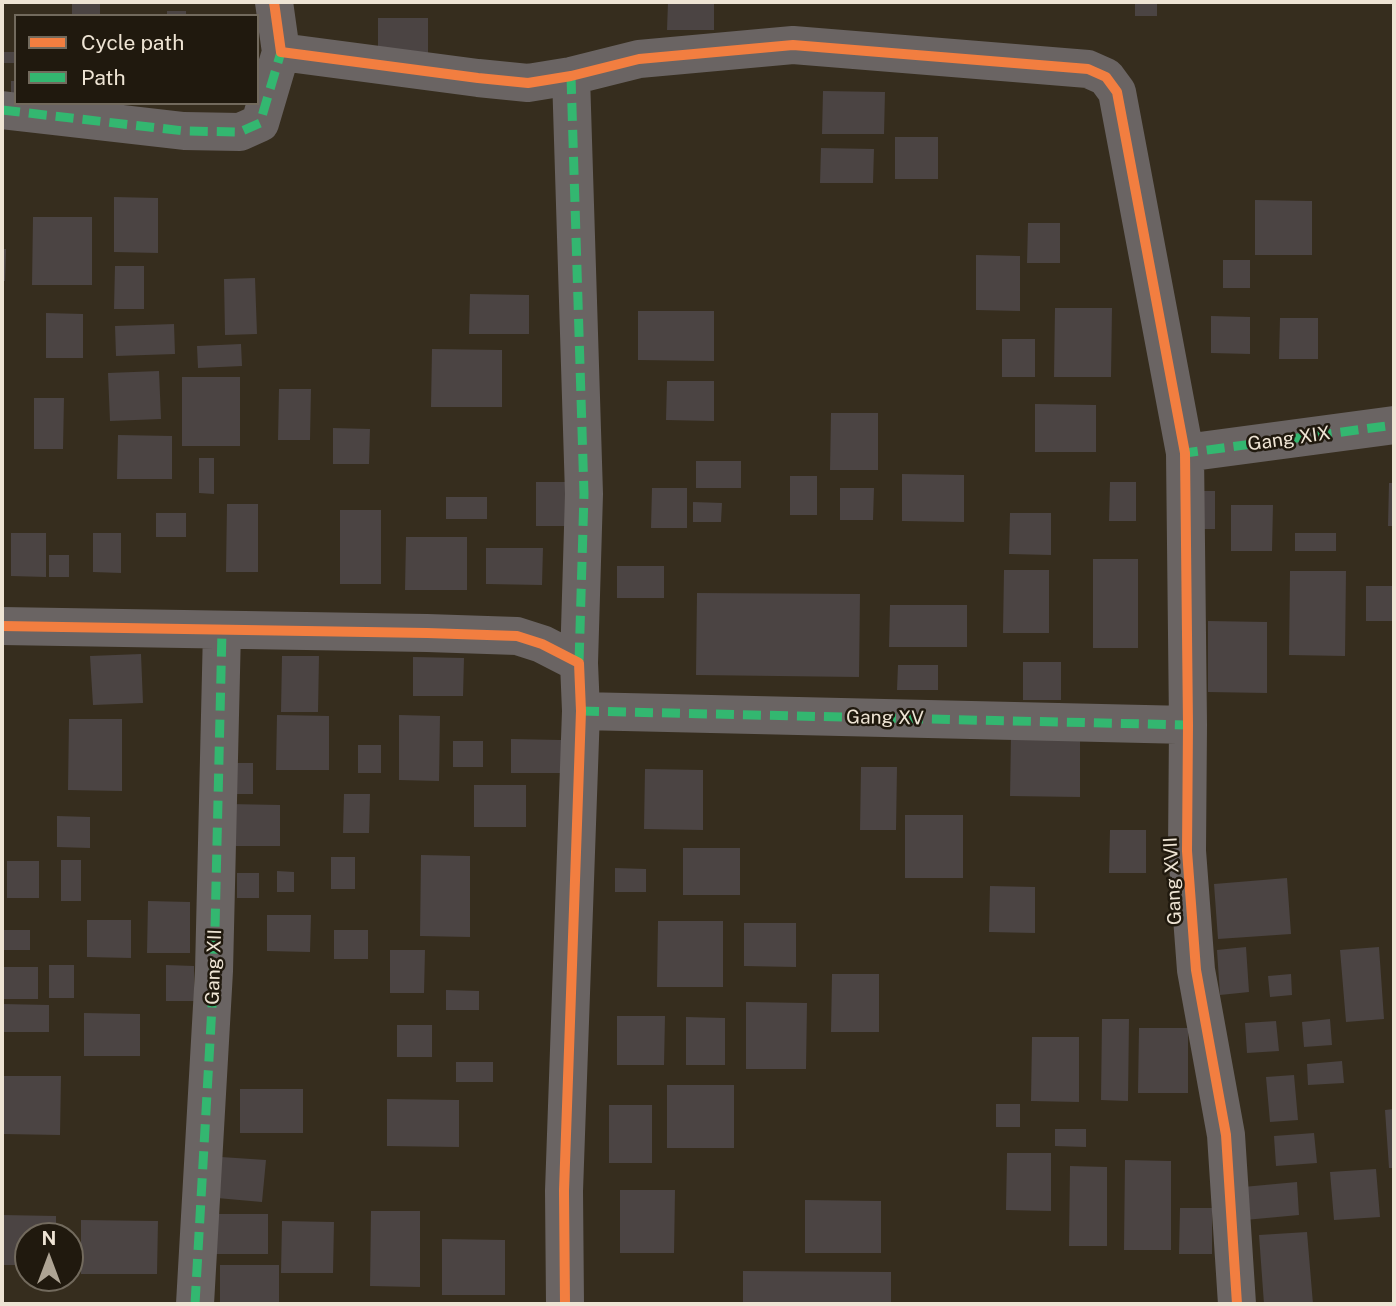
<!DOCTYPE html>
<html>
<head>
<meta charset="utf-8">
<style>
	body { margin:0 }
	#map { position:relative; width:1396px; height:1306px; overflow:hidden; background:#362d1e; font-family:"Public Sans",sans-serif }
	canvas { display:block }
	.frame { position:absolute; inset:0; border:4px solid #eee4d4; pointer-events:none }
	.legend { position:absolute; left:14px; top:14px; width:245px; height:91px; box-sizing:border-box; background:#20190e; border:2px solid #726a5d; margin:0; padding:9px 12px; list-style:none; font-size:21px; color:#eee4d4 }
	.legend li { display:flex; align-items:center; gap:14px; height:35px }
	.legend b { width:35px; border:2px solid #726a5d }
	.north { position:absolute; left:14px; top:1222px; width:70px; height:70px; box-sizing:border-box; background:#20190e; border:2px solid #726a5d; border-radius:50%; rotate:0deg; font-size:19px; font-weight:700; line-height:28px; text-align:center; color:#eee4d4 }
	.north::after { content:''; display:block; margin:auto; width:24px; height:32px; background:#aea494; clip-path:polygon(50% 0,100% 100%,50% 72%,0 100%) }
</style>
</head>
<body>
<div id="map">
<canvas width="1396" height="1306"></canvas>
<div class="frame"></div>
<ul class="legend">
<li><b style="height:9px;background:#f27e40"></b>Cycle path</li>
<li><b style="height:9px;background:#33b770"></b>Path</li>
</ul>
<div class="north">N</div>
</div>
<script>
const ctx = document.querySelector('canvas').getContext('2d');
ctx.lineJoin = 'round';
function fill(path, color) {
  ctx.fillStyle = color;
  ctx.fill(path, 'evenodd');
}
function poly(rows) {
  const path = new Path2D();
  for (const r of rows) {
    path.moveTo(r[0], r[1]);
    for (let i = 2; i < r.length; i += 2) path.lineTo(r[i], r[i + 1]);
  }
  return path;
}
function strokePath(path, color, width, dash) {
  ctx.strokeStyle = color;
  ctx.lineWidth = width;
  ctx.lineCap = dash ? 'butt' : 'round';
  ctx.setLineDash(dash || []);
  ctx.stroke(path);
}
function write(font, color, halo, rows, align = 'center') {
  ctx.font = font + ' "Public Sans",sans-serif';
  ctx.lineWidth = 5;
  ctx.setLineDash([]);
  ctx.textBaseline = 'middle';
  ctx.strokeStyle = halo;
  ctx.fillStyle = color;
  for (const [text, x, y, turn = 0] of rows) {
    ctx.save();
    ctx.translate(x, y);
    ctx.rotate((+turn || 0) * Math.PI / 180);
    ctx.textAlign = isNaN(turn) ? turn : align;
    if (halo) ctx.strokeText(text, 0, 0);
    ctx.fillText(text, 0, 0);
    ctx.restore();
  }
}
fill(poly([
	[72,2,100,2,100,16,72,16],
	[668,2,714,2,714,30,667,30],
	[1135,2,1157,2,1157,16,1135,16],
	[167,11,186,11,186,16,167,16],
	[378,18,428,18,428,60,378,60],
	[4,52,15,52,15,63,4,63],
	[11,81,16,81,16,100,11,100],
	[823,91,885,92,884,134,822,134],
	[895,137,938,137,938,179,895,179],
	[821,148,874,149,873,183,820,183],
	[114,197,158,198,158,253,114,252],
	[1255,200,1312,201,1312,255,1255,255],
	[33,217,92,217,92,285,32,285],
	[1028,223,1060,223,1060,263,1027,263],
	[2,249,6,249,5,281,2,281],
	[976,255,1020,256,1020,311,976,310],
	[1223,260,1250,260,1250,288,1223,288],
	[115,266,144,266,144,309,114,309],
	[255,278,257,334,225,335,224,279],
	[470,294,529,295,529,334,469,334],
	[1055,308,1112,308,1111,377,1054,377],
	[638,311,714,311,714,361,638,360],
	[46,313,83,314,83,358,46,358],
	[1211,316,1250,317,1250,354,1211,353],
	[1280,318,1318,318,1318,359,1279,359],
	[174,324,175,354,116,356,115,326],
	[1002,339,1035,339,1035,377,1002,377],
	[241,344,242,366,198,368,197,346],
	[432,349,502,350,502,407,431,407],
	[159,371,161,419,110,421,108,373],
	[182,377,240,377,240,446,182,446],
	[667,381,714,381,714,421,666,420],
	[279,389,311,389,310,440,278,440],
	[34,398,64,398,63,449,34,449],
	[1035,404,1096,405,1096,452,1035,452],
	[831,413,878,413,878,470,830,470],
	[333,428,370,429,369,464,333,464],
	[118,435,172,436,172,479,117,479],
	[199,458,214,458,214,494,199,493],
	[696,461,741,461,741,488,696,488],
	[902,474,964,475,964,522,902,521],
	[790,476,817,476,817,515,790,515],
	[536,482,566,482,565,526,536,526],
	[1110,482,1136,482,1136,521,1109,521],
	[1389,483,1394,483,1394,526,1388,526],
	[652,488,687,488,687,528,651,528],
	[840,488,874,488,873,520,840,520],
	[1202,491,1215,491,1215,529,1202,529],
	[446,497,487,497,487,519,446,519],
	[693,502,722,503,721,522,693,522],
	[227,504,258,504,258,572,226,572],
	[1231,505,1273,505,1272,551,1231,551],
	[340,510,381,510,381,584,340,584],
	[156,513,186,513,186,537,156,537],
	[1010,513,1051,513,1051,555,1009,554],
	[11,533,46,533,46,577,11,576],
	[93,533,121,533,121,573,93,572],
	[1295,533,1336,533,1336,551,1295,551],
	[406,537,467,537,467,590,405,590],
	[486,548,543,548,542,585,486,584],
	[49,555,69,555,69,577,49,577],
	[1093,559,1138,559,1138,648,1093,648],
	[617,566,664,566,664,598,617,598],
	[1004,570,1049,570,1049,633,1003,633],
	[1290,571,1346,571,1345,656,1289,655],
	[1366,586,1394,586,1394,621,1366,621],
	[697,593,860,594,859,677,696,675],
	[890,605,967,605,967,647,889,647],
	[1208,621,1267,622,1267,693,1208,692],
	[141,654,143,703,93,705,90,656],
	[282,656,319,656,318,712,281,712],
	[413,657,464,658,463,696,413,696],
	[1023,662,1061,662,1061,700,1023,700],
	[898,665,938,665,938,690,897,690],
	[277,715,329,716,329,770,276,770],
	[399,715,440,716,439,781,399,780],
	[69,719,122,719,122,791,68,790],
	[1011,735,1080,735,1080,797,1010,796],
	[511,739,561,740,561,773,511,773],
	[453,741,483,741,483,767,453,767],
	[358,745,381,745,381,773,358,773],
	[226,763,253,763,253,794,225,794],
	[861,767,897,767,896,830,860,830],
	[645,769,703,770,703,830,644,829],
	[474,785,526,785,526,827,474,827],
	[344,794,370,794,369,833,343,833],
	[229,804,280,805,280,846,228,846],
	[905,815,963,815,963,878,905,878],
	[57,816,90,817,90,848,57,847],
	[1110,830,1146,830,1146,873,1109,873],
	[683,848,740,848,740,895,683,895],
	[421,855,470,856,470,937,420,936],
	[331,857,355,857,355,889,331,889],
	[61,860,81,860,81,901,61,901],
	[7,861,39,861,39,898,7,898],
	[615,868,646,869,646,892,615,892],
	[277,871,294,872,294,892,277,892],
	[237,873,259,873,259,898,237,898],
	[1287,878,1291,934,1218,939,1214,884],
	[990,886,1035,887,1035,933,989,932],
	[148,901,190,902,190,953,147,953],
	[267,915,311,915,310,952,267,951],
	[87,920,131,920,131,958,87,957],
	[658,921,723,921,723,987,657,987],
	[744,923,796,923,796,967,744,966],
	[2,930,30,930,30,950,2,950],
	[334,930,368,930,368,959,334,959],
	[1246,947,1249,992,1220,995,1217,950],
	[1379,947,1384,1019,1346,1022,1340,950],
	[390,950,425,950,424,993,390,993],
	[49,965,74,965,74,998,49,998],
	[166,965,194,966,194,1001,166,1001],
	[2,967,38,967,38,999,2,999],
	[832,974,879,974,879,1032,831,1032],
	[1291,974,1292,995,1270,997,1268,976],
	[446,990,479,991,479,1010,446,1010],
	[746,1002,807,1003,806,1069,746,1069],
	[2,1004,49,1005,49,1032,2,1032],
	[84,1013,140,1014,140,1056,84,1056],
	[617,1016,665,1016,664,1065,617,1065],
	[686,1017,725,1018,725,1065,686,1065],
	[1102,1019,1129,1019,1128,1101,1101,1100],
	[1330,1019,1332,1045,1304,1047,1302,1022],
	[1276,1021,1279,1051,1247,1053,1245,1023],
	[397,1025,432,1025,432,1057,397,1057],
	[1139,1028,1188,1028,1188,1093,1138,1093],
	[1032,1037,1079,1037,1079,1102,1031,1101],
	[1342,1061,1344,1083,1308,1085,1307,1064],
	[456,1062,493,1062,493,1082,456,1082],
	[1294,1075,1298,1120,1270,1122,1266,1077],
	[4,1076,61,1076,60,1135,3,1134],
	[667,1085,734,1085,734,1148,667,1148],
	[240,1089,303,1089,303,1133,240,1133],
	[387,1099,459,1100,459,1147,387,1146],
	[996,1104,1020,1104,1020,1127,996,1127],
	[609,1105,652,1105,652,1163,609,1163],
	[1394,1109,1394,1168,1389,1168,1385,1110],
	[1055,1129,1086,1129,1086,1147,1055,1146],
	[1314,1133,1317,1163,1276,1166,1274,1136],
	[1007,1153,1051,1153,1051,1211,1006,1210],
	[221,1157,266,1160,262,1202,217,1198],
	[1125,1160,1171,1161,1171,1250,1124,1250],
	[1070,1166,1107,1167,1107,1246,1069,1246],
	[1376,1169,1380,1217,1334,1220,1330,1172],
	[1297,1182,1299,1215,1245,1220,1243,1187],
	[620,1190,675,1190,674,1253,620,1253],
	[805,1200,881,1201,881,1253,805,1253],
	[1180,1208,1212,1208,1212,1254,1179,1254],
	[371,1211,420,1211,420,1287,370,1286],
	[216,1214,268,1214,268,1254,216,1254],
	[2,1215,56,1216,56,1236,28,1236,28,1265,2,1265],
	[81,1220,158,1221,157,1274,81,1274],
	[282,1221,334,1222,333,1273,281,1273],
	[1307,1232,1313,1304,1264,1304,1259,1235],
	[442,1239,505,1240,505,1295,442,1295],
	[220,1265,279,1265,279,1304,220,1304],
	[743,1271,891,1272,891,1304,743,1304]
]), '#4b4443');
strokePath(poly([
	[274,2,281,52,478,78,528,83,571,76,639,59,793,45,1088,69,1106,77,1117,92,1185,453,1188,725,1187,851,1196,970,1226,1135,1237,1304],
	[571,76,584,494,579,663],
	[2,110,184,131,240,132,260,123,281,52],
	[1185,453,1394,425],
	[2,626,427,633,517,636,542,644,579,663,581,711,564,1191,565,1304],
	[581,711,1188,725],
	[195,1304,214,971,222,630]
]), '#6a6463', 38);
strokePath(poly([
	[571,76,584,494,579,663],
	[2,110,184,131,240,132,260,123,281,52],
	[1184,448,1185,453,1394,425],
	[581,711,1188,725],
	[195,1304,214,971,222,630]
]), '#33b770', 9, [18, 9]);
strokePath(poly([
	[274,2,281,52,478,78,528,83,571,76,639,59,793,45,1088,69,1106,77,1117,92,1185,453,1188,725,1187,851,1196,970,1226,1135,1237,1304],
	[2,626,427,633,517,636,542,644,579,663,581,711,564,1191,565,1304]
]), '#f27e40', 10);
write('19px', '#eee4d4', '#20190e', [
	["Gang XIX",1289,439,-8],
	["Gang XV",885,718,1],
	["Gang XVII",1173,881,-93],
	["Gang XII",214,967,-88]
]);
</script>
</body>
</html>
